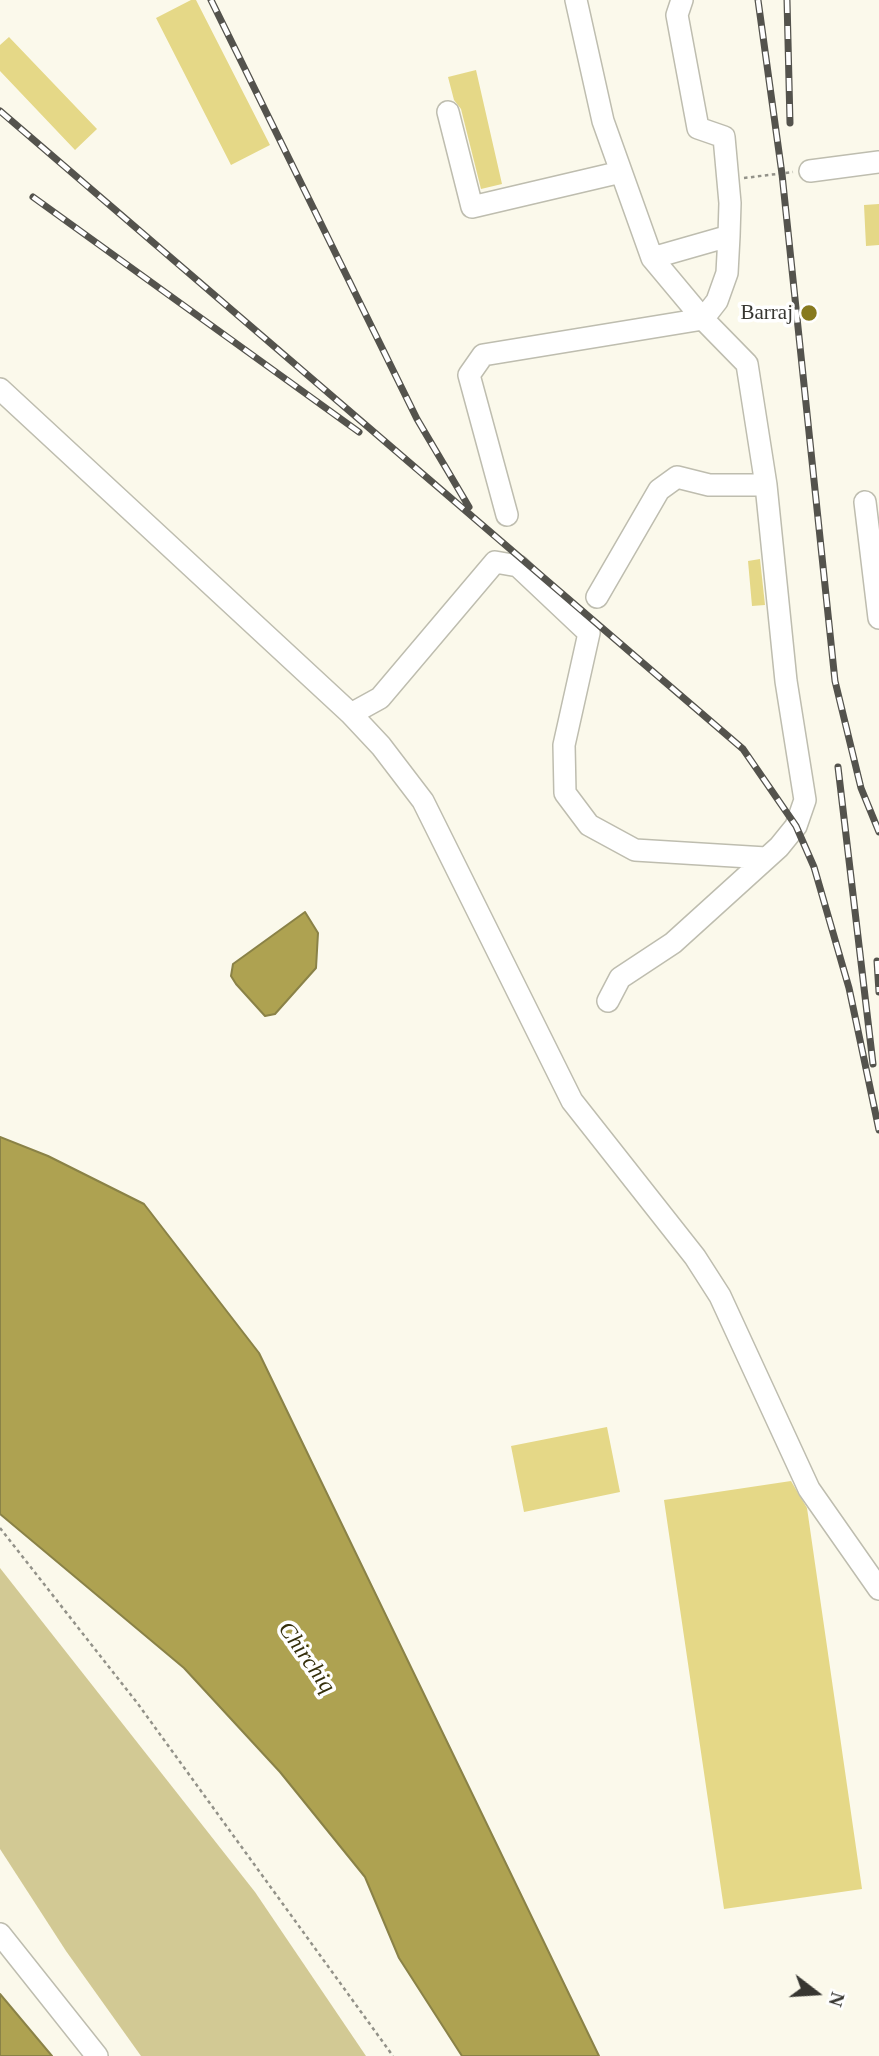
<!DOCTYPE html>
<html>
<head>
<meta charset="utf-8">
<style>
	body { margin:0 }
	#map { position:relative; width:879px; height:2056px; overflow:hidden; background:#fbf9eb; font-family:Georgia,serif }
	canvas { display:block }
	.north { position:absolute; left:781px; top:1958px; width:70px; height:70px; -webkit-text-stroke:5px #fff; paint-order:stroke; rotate:107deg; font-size:19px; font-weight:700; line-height:28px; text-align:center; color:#373631 }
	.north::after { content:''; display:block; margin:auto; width:24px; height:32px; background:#373631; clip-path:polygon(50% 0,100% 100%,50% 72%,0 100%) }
</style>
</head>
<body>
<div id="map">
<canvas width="879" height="2056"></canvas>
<div class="north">N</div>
</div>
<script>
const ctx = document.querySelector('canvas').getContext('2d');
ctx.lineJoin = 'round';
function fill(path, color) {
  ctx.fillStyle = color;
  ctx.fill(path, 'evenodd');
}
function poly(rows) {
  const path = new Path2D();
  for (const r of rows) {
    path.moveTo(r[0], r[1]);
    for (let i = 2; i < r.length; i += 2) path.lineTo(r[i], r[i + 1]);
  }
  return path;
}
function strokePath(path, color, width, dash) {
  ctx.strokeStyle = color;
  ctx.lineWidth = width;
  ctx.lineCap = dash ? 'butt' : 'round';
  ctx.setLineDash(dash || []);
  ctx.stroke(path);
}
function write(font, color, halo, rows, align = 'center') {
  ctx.font = font + ' Georgia,serif';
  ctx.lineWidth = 7;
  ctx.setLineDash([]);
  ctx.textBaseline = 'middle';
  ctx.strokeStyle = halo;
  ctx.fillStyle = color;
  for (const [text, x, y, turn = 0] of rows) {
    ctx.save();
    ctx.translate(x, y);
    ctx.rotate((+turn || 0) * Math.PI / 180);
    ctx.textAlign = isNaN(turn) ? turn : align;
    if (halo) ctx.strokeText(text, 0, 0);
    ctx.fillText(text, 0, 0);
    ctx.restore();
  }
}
fill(poly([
	[0,1568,255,1892,366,2056,141,2056,66,1951,0,1849]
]), '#d2c994');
const water = poly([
	[305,912,318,933,316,968,275,1014,265,1016,236,984,231,976,233,964,305,912],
	[0,1137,48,1156,144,1204,259,1353,599,2056,462,2056,399,1958,365,1877,280,1772,184,1668,0,1514,0,1137],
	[0,1994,52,2056,0,2056,0,1994]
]);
fill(water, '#aea251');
strokePath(water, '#8a8247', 2);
fill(poly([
	[191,0,196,0,270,145,231,165,156,18],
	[9,37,97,129,75,150,0,71,0,45],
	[476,70,502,184,481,189,461,109,454,100,448,77],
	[879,204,879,245,866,246,864,205],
	[760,559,765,605,752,606,748,561],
	[607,1427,620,1492,524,1512,511,1446],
	[791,1481,807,1508,862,1889,724,1909,664,1500]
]), '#e5d887');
const minor = poly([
	[576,0,603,121,652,258,703,319,747,364,766,485,786,681,805,800,796,826,779,847,673,943,620,978,608,1001],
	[448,112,472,207,621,172],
	[810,171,879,162],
	[652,258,729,236,730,203,724,137,698,128,677,15,682,0],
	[0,389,351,714,381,746,423,801,572,1101,695,1257,720,1296,809,1489,879,1589],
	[865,502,879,618],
	[507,515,469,375,483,355,703,319,717,301,727,273,729,236],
	[597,597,659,490,677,477,709,485,766,485],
	[351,714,380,698,495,562,518,566,589,633,564,745,565,793,589,825,635,850,766,858],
	[0,1934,97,2056]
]);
strokePath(minor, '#bebdaf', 24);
strokePath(poly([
	[744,178,793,172],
	[0,1528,138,1704,393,2056]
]), '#939289', 2.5, [3.5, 3.5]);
strokePath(minor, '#fff', 21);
const rail = poly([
	[211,0,417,419,469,507],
	[758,0,782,174,835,681,861,788,879,832],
	[787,0,790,123],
	[0,111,743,749,796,826,814,867,849,988,879,1130],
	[33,197,359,432],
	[838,767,873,1064],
	[877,961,879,992]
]);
strokePath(rail, '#54534d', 7);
strokePath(rail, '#fff', 4.5, [13]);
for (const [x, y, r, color] of [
	[809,313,9,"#877a1f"]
]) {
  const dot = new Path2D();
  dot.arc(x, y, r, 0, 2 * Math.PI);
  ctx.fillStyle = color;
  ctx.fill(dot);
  strokePath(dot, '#fff', 2.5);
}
write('21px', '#373631', '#fff', [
	["Barraj",793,313]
], 'right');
write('italic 23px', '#352f0b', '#fff', [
	["Chirchiq",306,1658,55]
]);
</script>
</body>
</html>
